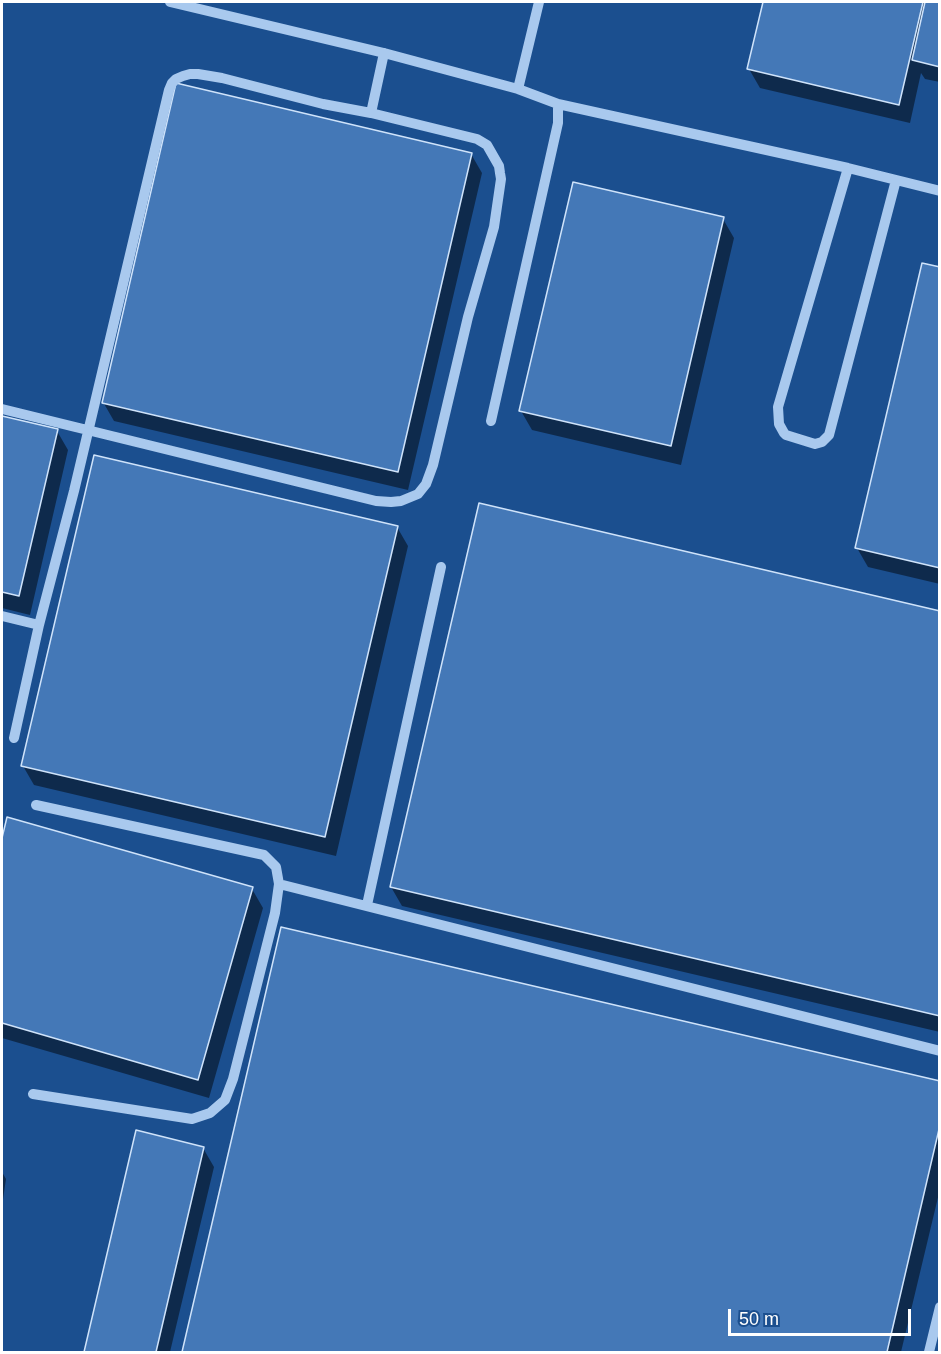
<!DOCTYPE html>
<html>
<head>
<meta charset="utf-8">
<style>
	body { margin:0 }
	#map { position:relative; width:941px; height:1354px; overflow:hidden; background:#1b4f8f; font-family:Arial,sans-serif }
	canvas { display:block }
	.frame { position:absolute; inset:0; border:3px solid #fff; pointer-events:none }
	.scale { position:absolute; left:728px; top:1309px; width:183px; height:27px; box-sizing:border-box; border:3px solid #fff; border-top:0; padding-left:8px; font-size:18px; line-height:21px; white-space:nowrap; color:#fff; -webkit-text-stroke:4px #1b4f8f; paint-order:stroke }
</style>
</head>
<body>
<div id="map">
<canvas width="941" height="1354"></canvas>
<div class="frame"></div>
<div class="scale">50 m</div>
</div>
<script>
const ctx = document.querySelector('canvas').getContext('2d');
ctx.lineJoin = 'round';
function fill(path, color) {
  ctx.fillStyle = color;
  ctx.fill(path, 'evenodd');
}
function poly(rows) {
  const path = new Path2D();
  for (const r of rows) {
    path.moveTo(r[0], r[1]);
    for (let i = 2; i < r.length; i += 2) path.lineTo(r[i], r[i + 1]);
  }
  return path;
}
function strokePath(path, color, width, dash) {
  ctx.strokeStyle = color;
  ctx.lineWidth = width;
  ctx.lineCap = dash ? 'butt' : 'round';
  ctx.setLineDash(dash || []);
  ctx.stroke(path);
}
fill(poly([
	[764,2,940,2,940,82,925,79,921,73,910,123,760,88,749,69],
	[471,154,482,173,408,490,114,421,103,402],
	[723,219,734,238,681,465,532,430,521,411],
	[940,268,940,584,868,567,857,548],
	[2,417,57,431,68,450,30,615,2,608],
	[397,527,408,546,336,856,34,785,23,766],
	[940,612,940,1032,402,906,391,887],
	[9,819,252,889,263,908,209,1098,2,1038,2,843],
	[283,929,940,1083,940,1189,901,1352,184,1352],
	[137,1132,203,1148,214,1167,170,1352,86,1352],
	[2,1172,6,1179,2,1206]
]), '#0007');
const building = poly([
	[763,2,923,2,899,105,747,69,763,2],
	[925,2,940,2,940,67,912,60,925,2],
	[176,83,472,153,398,472,102,403,176,83],
	[573,182,724,217,671,446,519,411,573,182],
	[922,263,940,267,940,568,855,548,922,263],
	[2,416,58,429,19,596,2,592,2,416],
	[94,455,398,526,325,837,21,766,94,455],
	[479,503,940,611,940,1016,390,887,479,503],
	[7,817,253,887,198,1080,2,1023,2,838,7,817],
	[281,927,940,1081,940,1125,887,1352,182,1352,281,927],
	[136,1130,204,1147,156,1352,84,1352,136,1130]
]);
fill(building, '#4478b7');
strokePath(building, '#cfe3fa', 1.5);
strokePath(poly([
	[170,2,384,53,518,89,558,104,848,168,940,191],
	[518,89,539,2],
	[848,168,778,407,779,424,784,433,786,435,815,444,822,442,829,435,896,180],
	[2,409,376,501,391,502,401,501,418,494,426,484,433,465,468,317,494,227,501,179,500,173,499,166,487,145,477,139,371,113],
	[491,421,558,123,558,104],
	[2,616,39,625],
	[14,738,39,625,74,491,169,90,172,83,176,79,183,76,190,74,198,74,222,78,323,104,371,113,384,53],
	[279,884,940,1051],
	[367,905,441,567],
	[33,1094,192,1119,210,1113,225,1100,233,1079,275,913,279,884,276,867,264,855,36,805],
	[929,1352,940,1307]
]), '#a9c9ee', 10);
</script>
</body>
</html>
